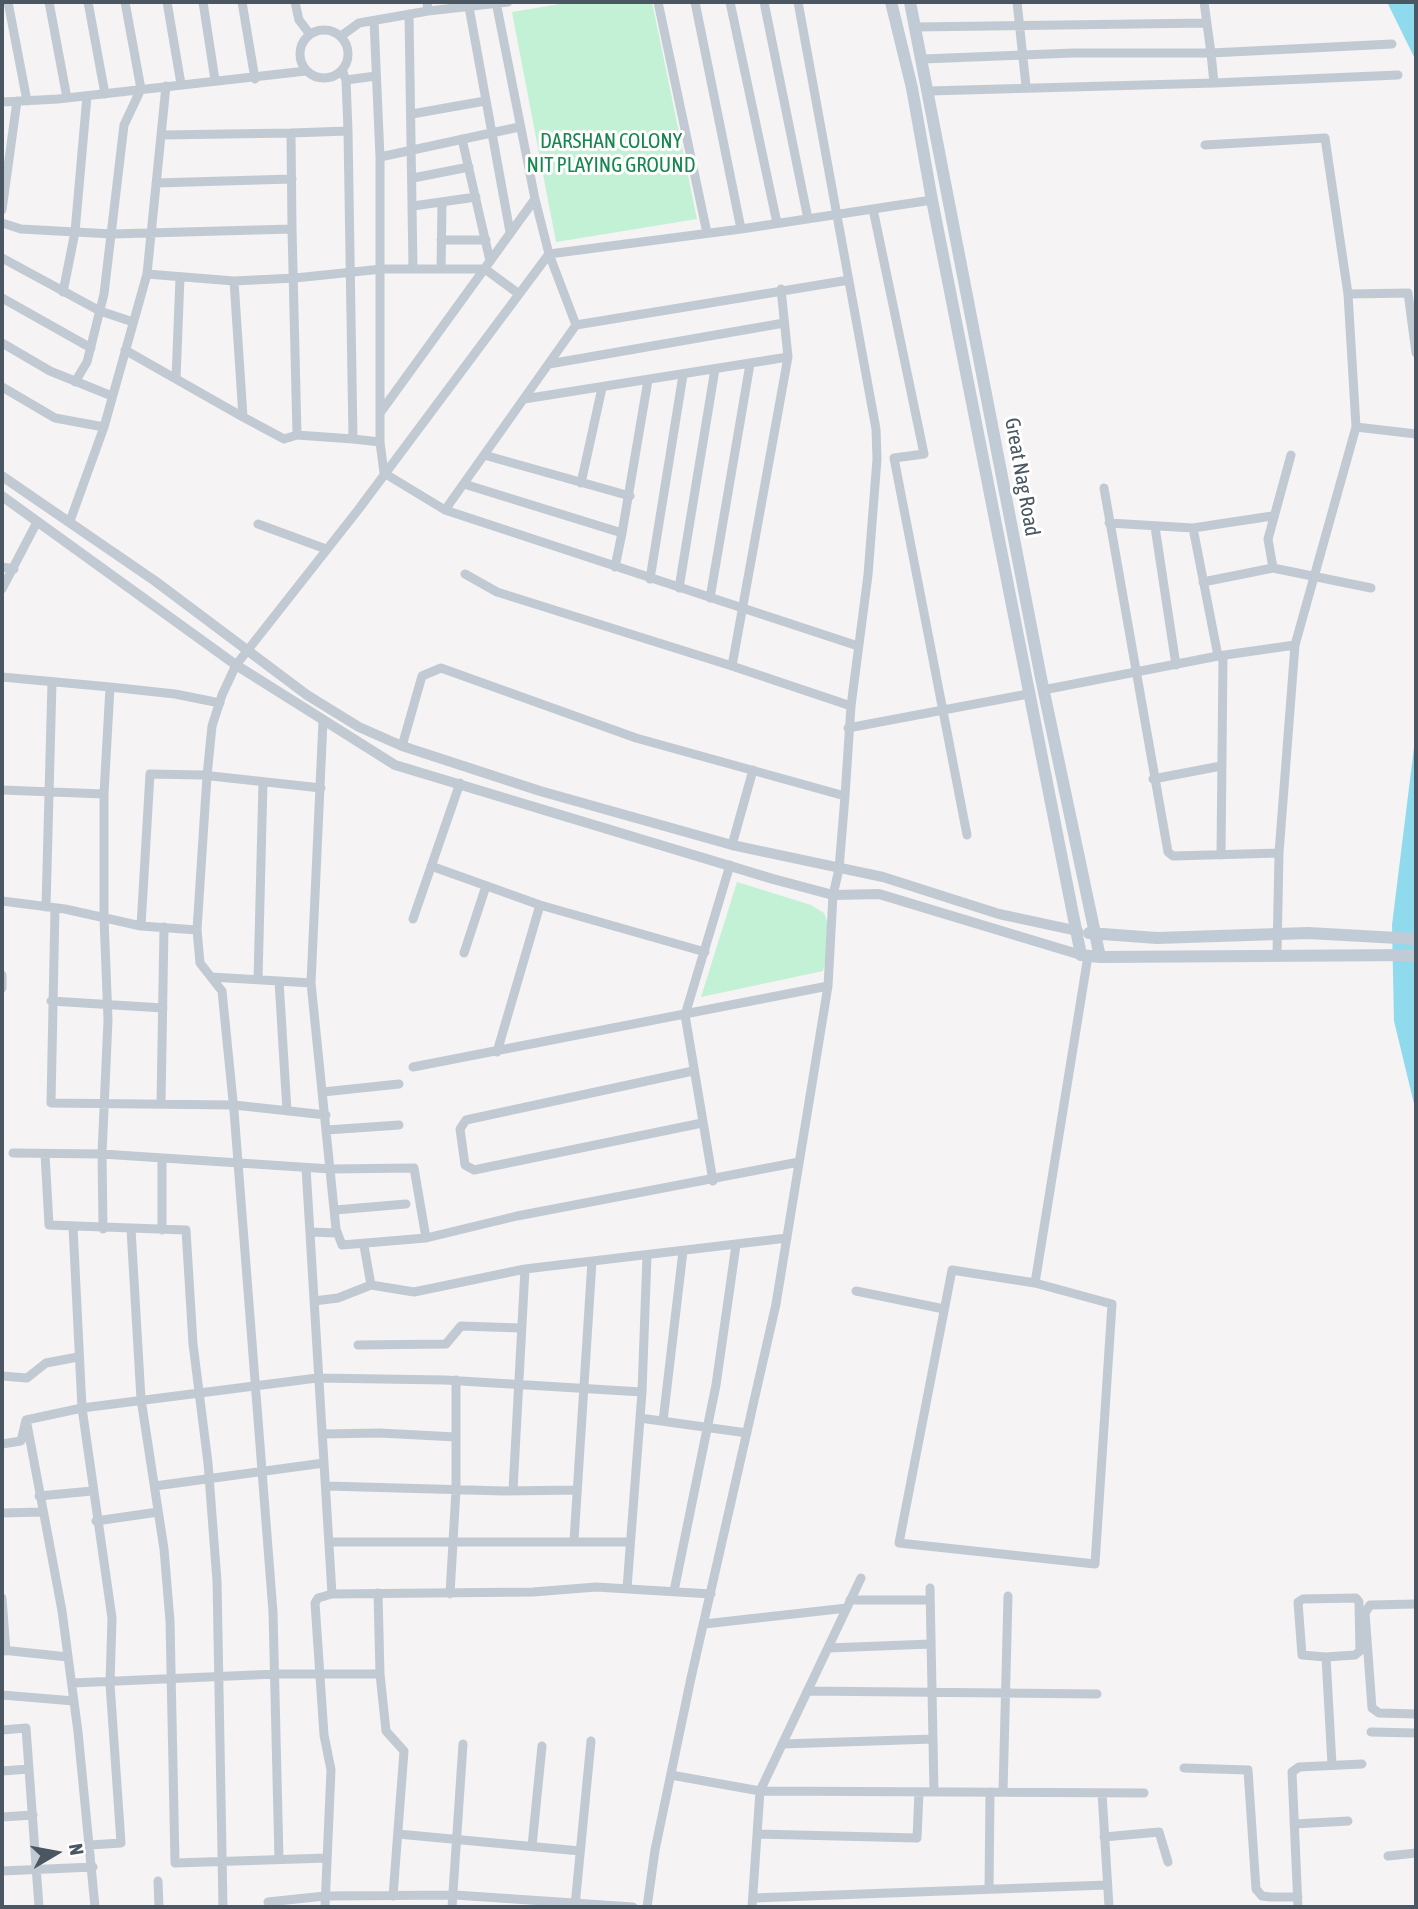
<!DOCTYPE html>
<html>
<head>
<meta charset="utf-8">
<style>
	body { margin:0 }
	#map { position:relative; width:1418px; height:1909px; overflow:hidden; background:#f5f3f3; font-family:"Asap Condensed",sans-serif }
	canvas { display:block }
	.frame { position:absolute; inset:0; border:4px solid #4a5661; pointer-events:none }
	.north { position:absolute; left:21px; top:1818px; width:70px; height:70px; -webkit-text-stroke:5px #fff; paint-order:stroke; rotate:80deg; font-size:19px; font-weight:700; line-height:28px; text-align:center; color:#4a5661 }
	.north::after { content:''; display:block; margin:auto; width:24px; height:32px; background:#4a5661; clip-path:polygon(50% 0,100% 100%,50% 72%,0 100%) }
</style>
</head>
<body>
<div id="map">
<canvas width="1418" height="1909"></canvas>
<div class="frame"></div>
<div class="north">N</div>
</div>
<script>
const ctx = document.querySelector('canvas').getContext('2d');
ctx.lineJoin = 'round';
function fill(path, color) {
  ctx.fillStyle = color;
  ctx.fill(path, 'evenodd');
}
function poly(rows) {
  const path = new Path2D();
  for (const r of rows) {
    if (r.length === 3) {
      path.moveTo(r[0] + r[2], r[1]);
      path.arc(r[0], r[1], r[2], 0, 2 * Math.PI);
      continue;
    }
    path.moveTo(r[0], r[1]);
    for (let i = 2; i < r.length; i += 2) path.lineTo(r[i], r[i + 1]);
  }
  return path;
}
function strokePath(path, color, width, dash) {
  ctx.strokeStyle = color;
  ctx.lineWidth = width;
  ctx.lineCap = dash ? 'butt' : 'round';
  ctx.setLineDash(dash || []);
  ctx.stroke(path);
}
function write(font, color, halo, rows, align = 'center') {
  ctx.font = font + ' "Asap Condensed",sans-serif';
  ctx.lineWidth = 6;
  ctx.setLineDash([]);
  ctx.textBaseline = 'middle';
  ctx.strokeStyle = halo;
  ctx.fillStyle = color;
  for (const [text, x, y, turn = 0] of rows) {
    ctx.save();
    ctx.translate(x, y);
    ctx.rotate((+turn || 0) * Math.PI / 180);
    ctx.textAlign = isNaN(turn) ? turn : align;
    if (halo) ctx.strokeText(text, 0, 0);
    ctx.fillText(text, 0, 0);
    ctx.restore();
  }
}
fill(poly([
	[572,2,652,2,697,219,556,242,512,12],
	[737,882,811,905,824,913,832,934,823,971,701,997]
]), '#c3f1d5');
fill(poly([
	[1387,2,1416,2,1416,61],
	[1416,731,1416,1112,1394,1021,1392,925]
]), '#90daee');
strokePath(poly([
	[8,2,27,101],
	[49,2,67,98],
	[88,2,105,94],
	[167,2,181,84],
	[203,2,215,80],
	[242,2,255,79],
	[295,2,299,20,309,33],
	[496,2,535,199,549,254,576,325],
	[658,2,707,233],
	[695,2,741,229],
	[730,2,777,223],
	[764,2,808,219],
	[1017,2,1026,86],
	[469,7,510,232],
	[428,11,508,2],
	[409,14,413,269],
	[374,21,380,157,380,442,384,473,445,510,858,646],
	[916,27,1207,23],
	[324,54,24],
	[341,36,359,23,428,11,427,2],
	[923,59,1073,53,1211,53,1204,2],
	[342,70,346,80,348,131,353,439,380,442],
	[346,80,376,76],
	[1214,83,1398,75],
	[929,91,1214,83,1211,53,1392,44],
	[2,102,58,99,306,71],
	[412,114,485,101],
	[348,131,291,133,292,229,297,435,353,439],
	[161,135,291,133],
	[462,139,490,261],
	[1205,145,1325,138,1348,294,1356,427,1295,645,1279,853,1277,954],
	[380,157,519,127],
	[413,178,469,167],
	[156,183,292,179],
	[413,206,476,197],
	[873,209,924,454,894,458,967,835],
	[2,210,17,101],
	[2,223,21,229,112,234,292,229],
	[441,240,486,240],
	[2,258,100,311,133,322],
	[441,269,442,204],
	[147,274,166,86],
	[180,277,176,379,243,417],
	[781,289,788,357,732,666,851,706,868,575,877,459,876,429,798,2],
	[63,292,75,232,87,96],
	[1348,294,1408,293,1416,353],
	[2,298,91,348],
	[2,343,50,371,112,396],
	[125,350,176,379],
	[549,364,784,323],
	[75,382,87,362,104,294,124,125,141,89,125,2],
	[2,387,55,418,104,427],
	[524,399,788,357],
	[380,413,535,199],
	[1356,427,1416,434],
	[297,435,284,439,243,417,234,281,295,278,382,269,485,269,519,294],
	[484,455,630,496],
	[1291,455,1268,539,1273,568,1371,588],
	[581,483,602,388],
	[464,484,622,533,615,567],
	[1104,488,1168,852,1173,856,1279,853],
	[445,510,576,325,849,280],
	[70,521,104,427,147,274,234,281],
	[1109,523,1193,528,1272,516],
	[258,524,326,549],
	[1155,527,1176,665],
	[1193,528,1218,656],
	[622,533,648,380],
	[2,567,14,569],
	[465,574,497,592,732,666],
	[650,579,683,375],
	[1203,582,1273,568],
	[679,588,715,369],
	[2,589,37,522],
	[710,598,750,364],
	[2,677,110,687,104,794,104,918,108,1020,102,1154,103,1229],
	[110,687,175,694,220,703],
	[1043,690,1218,656,1295,645],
	[323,721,311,983,336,1229,342,1245,426,1238,517,1216,799,1162],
	[848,728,1028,694],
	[402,746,422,676,441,668,636,738,845,796,851,706],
	[1153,779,1221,766],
	[2,790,104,794],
	[732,845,753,770],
	[1221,855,1223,656],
	[431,866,540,905,705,952],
	[2,901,65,909,141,926,197,930],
	[46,907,52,682],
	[55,908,51,1103,234,1105,326,1115],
	[413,919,460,783],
	[141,926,150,774,202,775,321,788],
	[464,953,486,886],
	[2,975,2,988],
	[211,977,279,981,287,1111],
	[258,979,263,782],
	[279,981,311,983],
	[51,1001,163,1008],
	[497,1052,540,905],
	[413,1067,828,986],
	[693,1071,466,1120,460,1129,465,1165,474,1170,702,1123],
	[323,1092,399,1084],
	[161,1104,164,927],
	[327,1130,399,1125],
	[13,1153,102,1154,331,1169,414,1168,426,1238],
	[45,1154,49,1225,186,1230,193,1344,208,1463,217,1581,223,1907],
	[162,1158,162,1230],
	[306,1168,332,1594,533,1592,596,1587,711,1594],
	[713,1181,685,1015,730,865],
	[335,1210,406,1204],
	[73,1227,82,1408,112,1618,110,1684,121,1843,90,1845],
	[131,1229,141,1399,164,1549,170,1621,175,1863,327,1858],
	[310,1232,337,1233],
	[364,1246,371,1285],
	[952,1270,1035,1283,1112,1304,1095,1564,899,1543,952,1270],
	[1035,1283,1088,956],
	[856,1291,944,1309],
	[314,1301,338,1298,371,1285,414,1292,525,1269,787,1238],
	[358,1345,446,1344,461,1326,520,1328],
	[2,1376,27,1378,46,1363,78,1357],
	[640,1418,747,1433],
	[663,1421,683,1251],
	[27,1424,62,1611,78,1732,95,1907],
	[322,1434,380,1433,456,1437],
	[2,1444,21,1441,26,1420,82,1408,317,1378,445,1380,642,1392],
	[155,1486,324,1463],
	[327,1486,504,1491,577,1490],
	[513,1490,525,1269],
	[39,1496,92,1491],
	[2,1513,43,1512],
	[96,1521,158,1512],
	[574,1541,592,1261],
	[330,1542,630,1542],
	[627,1588,642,1392,647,1255],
	[930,1588,934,1792],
	[674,1591,716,1385,736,1245],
	[378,1593,380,1674],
	[450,1594,456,1490,456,1380],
	[2,1598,6,1651],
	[850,1600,930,1600],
	[1416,1604,1370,1605,1365,1613,1372,1708,1379,1713,1416,1714],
	[704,1624,847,1608],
	[828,1648,931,1644],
	[2,1650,68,1657],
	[1326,1657,1355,1655,1360,1651,1359,1602,1356,1598,1303,1599,1298,1602,1302,1655,1326,1657,1332,1765],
	[72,1683,276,1674,380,1674,386,1731,404,1751,393,1896],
	[807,1691,1097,1694],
	[2,1695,74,1701],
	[2,1730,26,1728,39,1907],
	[1371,1732,1416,1733],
	[782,1744,933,1739],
	[1184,1768,1248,1770,1256,1889,1262,1896,1270,1897,1298,1897],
	[2,1771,29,1769],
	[671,1775,760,1791,1144,1793],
	[1003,1792,1008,1596],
	[1102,1793,1109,1907],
	[2,1817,33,1815],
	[1294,1824,1348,1821],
	[398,1834,580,1851],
	[757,1834,917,1838,919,1792],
	[1104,1837,1159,1832,1168,1862],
	[532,1846,542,1746],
	[1388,1856,1416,1853],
	[279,1859,273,1612,234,1111,222,991,200,963,197,930,207,776,212,726,222,695,236,665,358,510,549,254,741,229,932,200],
	[2,1871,93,1867],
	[158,1881,159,1907],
	[989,1889,990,1792],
	[753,1898,1107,1885],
	[268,1902,325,1896,455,1895,633,1907],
	[575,1906,591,1741],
	[325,1907,331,1770,324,1735,315,1603,318,1598,332,1594],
	[452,1907,463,1744],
	[647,1907,655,1850,691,1678,776,1304,828,986,833,895,839,869,845,796],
	[752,1907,760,1791,861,1578],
	[1298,1907,1292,1772,1299,1767,1362,1764]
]), '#c1cad2', 9);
strokePath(poly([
	[2,476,155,581,307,695,359,727,402,746,540,791,732,845,883,877,999,914,1078,931],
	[2,496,236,665,395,765,773,879,833,895,879,894,1081,955]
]), '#c1cad2', 10);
strokePath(poly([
	[891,2,912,88,932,200,1081,955,1100,957,1416,955],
	[910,2,1041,678,1100,957],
	[1089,933,1157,938,1308,933,1416,939]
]), '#c1cbd6', 12);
write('21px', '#17864f', '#fff', [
	["DARSHAN COLONY",611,141],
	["NIT PLAYING GROUND",611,165]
]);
write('21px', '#4a5661', '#fff', [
	["Great Nag Road",1022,477,80]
]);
</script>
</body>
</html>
